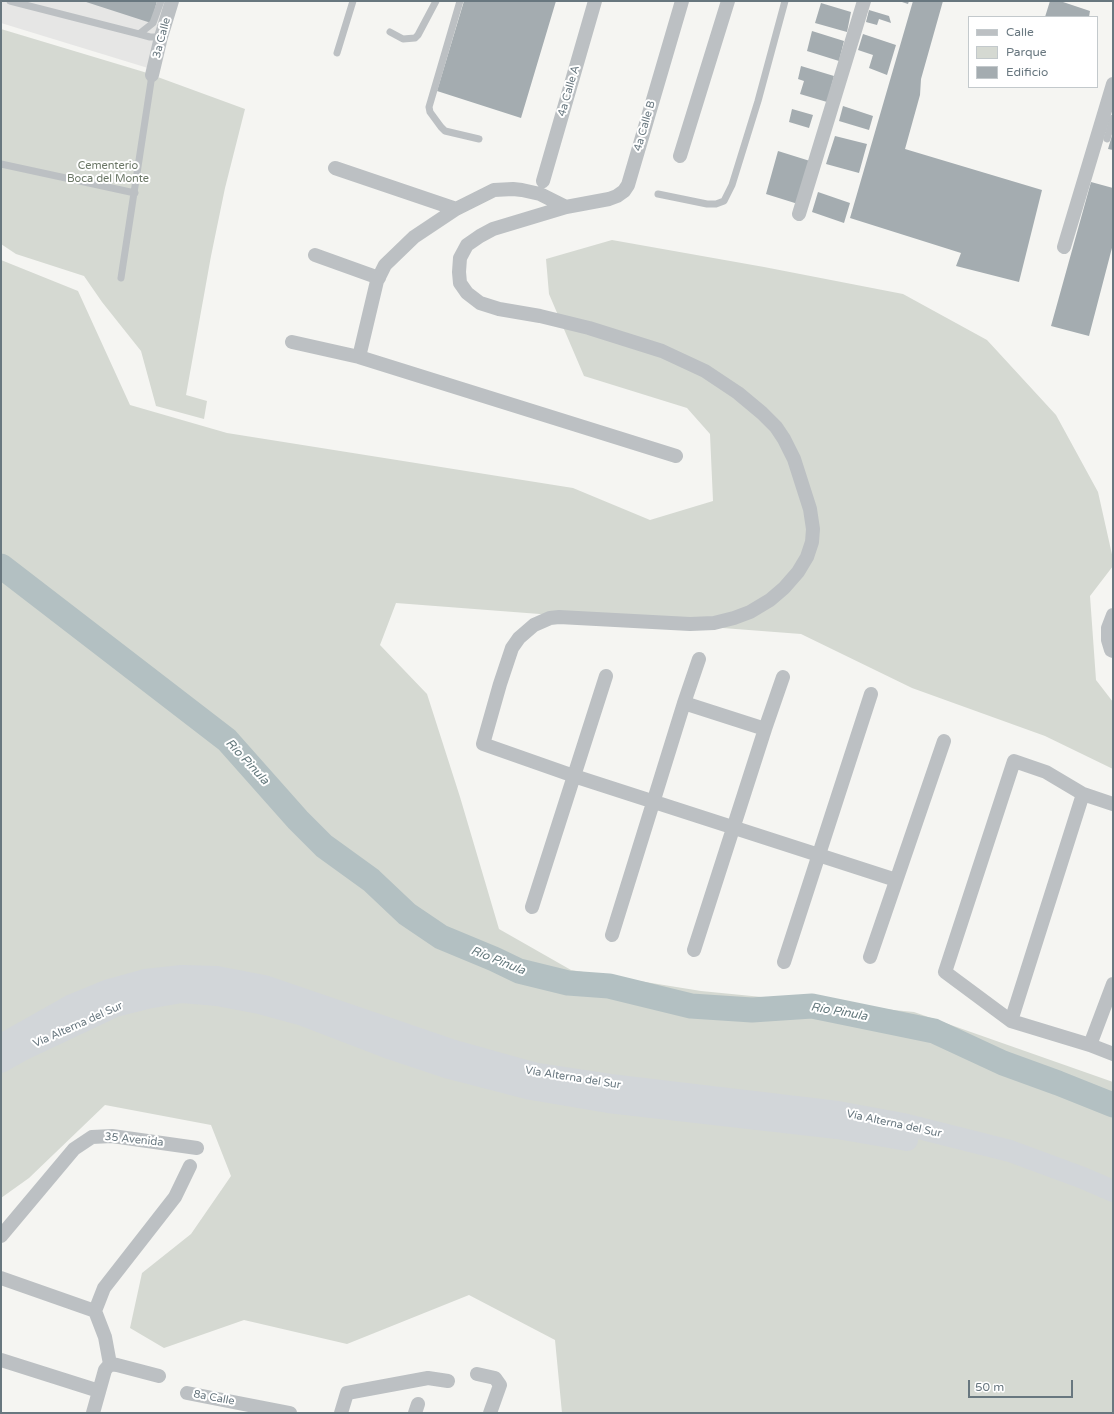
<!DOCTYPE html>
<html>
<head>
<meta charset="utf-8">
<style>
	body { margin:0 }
	#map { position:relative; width:1114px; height:1414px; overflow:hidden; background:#f5f5f2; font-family:"Varela Round",sans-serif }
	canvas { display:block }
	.frame { position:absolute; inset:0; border:2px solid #68777f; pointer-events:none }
	.legend { position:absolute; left:968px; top:16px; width:130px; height:72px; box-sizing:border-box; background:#fff; border:1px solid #c3c9cc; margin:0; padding:5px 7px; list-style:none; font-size:12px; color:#68777f }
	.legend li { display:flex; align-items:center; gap:8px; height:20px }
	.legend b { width:20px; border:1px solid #c3c9cc }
	.scale { position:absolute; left:968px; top:1380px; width:105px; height:18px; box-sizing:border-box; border:2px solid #68777f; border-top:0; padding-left:5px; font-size:12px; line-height:14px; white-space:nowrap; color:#68777f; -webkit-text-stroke:3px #fff; paint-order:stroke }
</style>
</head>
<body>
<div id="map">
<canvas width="1114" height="1414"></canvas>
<div class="frame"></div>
<ul class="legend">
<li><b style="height:5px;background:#bcc0c3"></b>Calle</li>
<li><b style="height:11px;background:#d5d9d2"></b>Parque</li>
<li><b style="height:11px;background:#a4acb0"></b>Edificio</li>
</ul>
<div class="scale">50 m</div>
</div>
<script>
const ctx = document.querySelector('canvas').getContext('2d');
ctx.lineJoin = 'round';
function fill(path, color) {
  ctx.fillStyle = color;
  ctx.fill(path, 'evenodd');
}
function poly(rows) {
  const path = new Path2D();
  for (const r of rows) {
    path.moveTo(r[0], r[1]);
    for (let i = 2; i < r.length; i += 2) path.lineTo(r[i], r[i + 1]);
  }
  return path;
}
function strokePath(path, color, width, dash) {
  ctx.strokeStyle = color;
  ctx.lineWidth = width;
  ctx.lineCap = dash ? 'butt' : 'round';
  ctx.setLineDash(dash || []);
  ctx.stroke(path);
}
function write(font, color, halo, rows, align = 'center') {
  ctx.font = font + ' "Varela Round",sans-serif';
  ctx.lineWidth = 4;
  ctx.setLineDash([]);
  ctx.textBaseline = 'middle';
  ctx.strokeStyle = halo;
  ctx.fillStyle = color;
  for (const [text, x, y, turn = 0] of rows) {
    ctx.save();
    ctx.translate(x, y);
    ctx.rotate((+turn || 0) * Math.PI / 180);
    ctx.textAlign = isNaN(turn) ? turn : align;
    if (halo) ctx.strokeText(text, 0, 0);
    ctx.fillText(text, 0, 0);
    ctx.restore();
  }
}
fill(poly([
	[1,1,166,1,148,68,1,23]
]), '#e6e6e5');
fill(poly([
	[1,29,144,72,245,109,225,188,211,256,186,395,207,401,204,419,156,406,141,351,102,302,84,276,16,254,1,244],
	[612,240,764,267,903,294,987,340,1056,415,1098,492,1113,559,1113,566,1090,596,1096,680,1113,702,1113,769,1045,736,912,688,801,634,396,603,380,645,427,694,460,797,499,929,571,970,701,991,914,1012,1113,1082,1113,1413,562,1413,555,1340,469,1295,347,1344,244,1320,164,1348,130,1328,142,1273,191,1234,231,1176,211,1125,105,1105,29,1178,1,1198,1,260,78,291,130,405,227,433,573,488,650,520,713,501,710,434,687,408,584,376,549,294,546,259]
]), '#d5d9d2');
strokePath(poly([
	[1,566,227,740,298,820,324,846,371,880,407,914,441,937,494,959,519,971,568,983,609,986,691,1006,752,1010,812,1006,934,1031,1003,1063,1058,1083,1113,1105]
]), '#b3c0c2', 25);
fill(poly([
	[83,1,157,1,151,23],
	[464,1,556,1,521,118,437,91],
	[899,1,909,1,908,4],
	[913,1,943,1,921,79,920,95,905,149,1042,190,1019,282,956,266,961,253,850,218],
	[1050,1,1060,1,1090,11,1089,17,1045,17],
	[821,3,851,12,847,32,815,23],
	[869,10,889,16,891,23,879,19,877,25,866,22],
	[812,31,844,41,839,61,807,51],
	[863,34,896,45,887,75,869,68,873,55,858,50],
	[801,66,834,76,827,102,800,94,804,81,798,79],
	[843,106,873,116,869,130,839,121],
	[792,109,813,115,809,128,789,122],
	[1113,132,1113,150,1108,149],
	[835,136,867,144,859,173,826,164],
	[778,151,810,161,798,204,766,194],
	[1091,182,1113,188,1113,244,1089,336,1051,326],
	[818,192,850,203,844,223,812,212]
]), '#a4acb0');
strokePath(poly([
	[10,1,139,34,153,23,161,1],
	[460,1,429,107,430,112,441,127,445,131,479,139],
	[390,32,403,39,415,38,418,35,436,1],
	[139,34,150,37,161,37],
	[337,53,353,1],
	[1107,139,1113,118],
	[1,164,135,193],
	[658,194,707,204,716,204,724,201,732,185,758,101,785,1],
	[121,278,152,75]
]), '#bcc0c3', 7);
strokePath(poly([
	[682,1,628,185,624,191,617,196,609,199,566,207,493,229,480,236,467,245,460,258,459,272,460,283,467,293,480,303,499,309,540,316,589,328,662,351,705,371,738,393,762,413,776,427,784,439,794,459,810,509,813,529,812,542,807,557,798,572,784,588,770,600,750,612,734,618,714,623,690,624,559,617,550,618,534,625,519,638,512,648,500,684,483,744,574,776,896,880],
	[152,75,161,37,172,1],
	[680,156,728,1],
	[335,168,456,209],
	[543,181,595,1],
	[799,214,864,1],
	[1064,247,1113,84],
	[315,255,379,278],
	[292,342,359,357,676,456],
	[359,357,377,281,385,265,414,237,456,209,494,190,513,189,522,190,540,194,566,207],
	[1113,615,1108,628,1108,640,1111,650,1113,651],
	[684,703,765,729],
	[1113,804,1083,794,1046,772,1014,761,945,972,1011,1021,1090,1045,1113,1054],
	[532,907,606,676],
	[612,935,684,703,699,659],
	[694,950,765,729,783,677],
	[870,957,944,741],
	[784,962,871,694],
	[1011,1021,1083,794],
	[1090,1045,1113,984],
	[1,1236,74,1149,92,1137,112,1136,197,1148],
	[1,1278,95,1311,104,1288,175,1197,190,1166],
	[95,1311,105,1337,110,1364],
	[1,1360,99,1391],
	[110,1364,117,1365,159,1376],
	[477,1374,495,1378,500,1385,490,1413],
	[187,1393,290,1413],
	[93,1413,105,1370,110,1364],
	[341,1413,347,1393,428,1378,448,1381],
	[415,1413,418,1404]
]), '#bcc0c3', 14);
strokePath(poly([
	[1,1045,70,1006,109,990,145,980,182,976,217,977,264,986,451,1050,537,1074,610,1085,838,1112,903,1124,1010,1151,1083,1178,1113,1191],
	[1,1062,24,1049,115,1006,147,998,182,992,217,995,259,1003,303,1015,389,1048,446,1067,531,1089,608,1102,837,1128,907,1140]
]), '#d2d6d9', 22);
write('11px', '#68777f', '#fff', [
	["3a Calle",162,38,-75],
	["4a Calle A",569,91,-74],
	["4a Calle B",645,126,-74],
	["Vía Alterna del Sur",78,1025,-24],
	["Vía Alterna del Sur",573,1078,9],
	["Vía Alterna del Sur",894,1124,12],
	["35 Avenida",134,1140,6],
	["8a Calle",214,1398,11]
]);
write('11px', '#6b7766', '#fff', [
	["Cementerio",108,166],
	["Boca del Monte",108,179]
]);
write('italic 12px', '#63787c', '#fff', [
	["Río Pinula",247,762,47],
	["Río Pinula",498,961,22],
	["Río Pinula",839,1012,10]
]);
</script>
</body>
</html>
